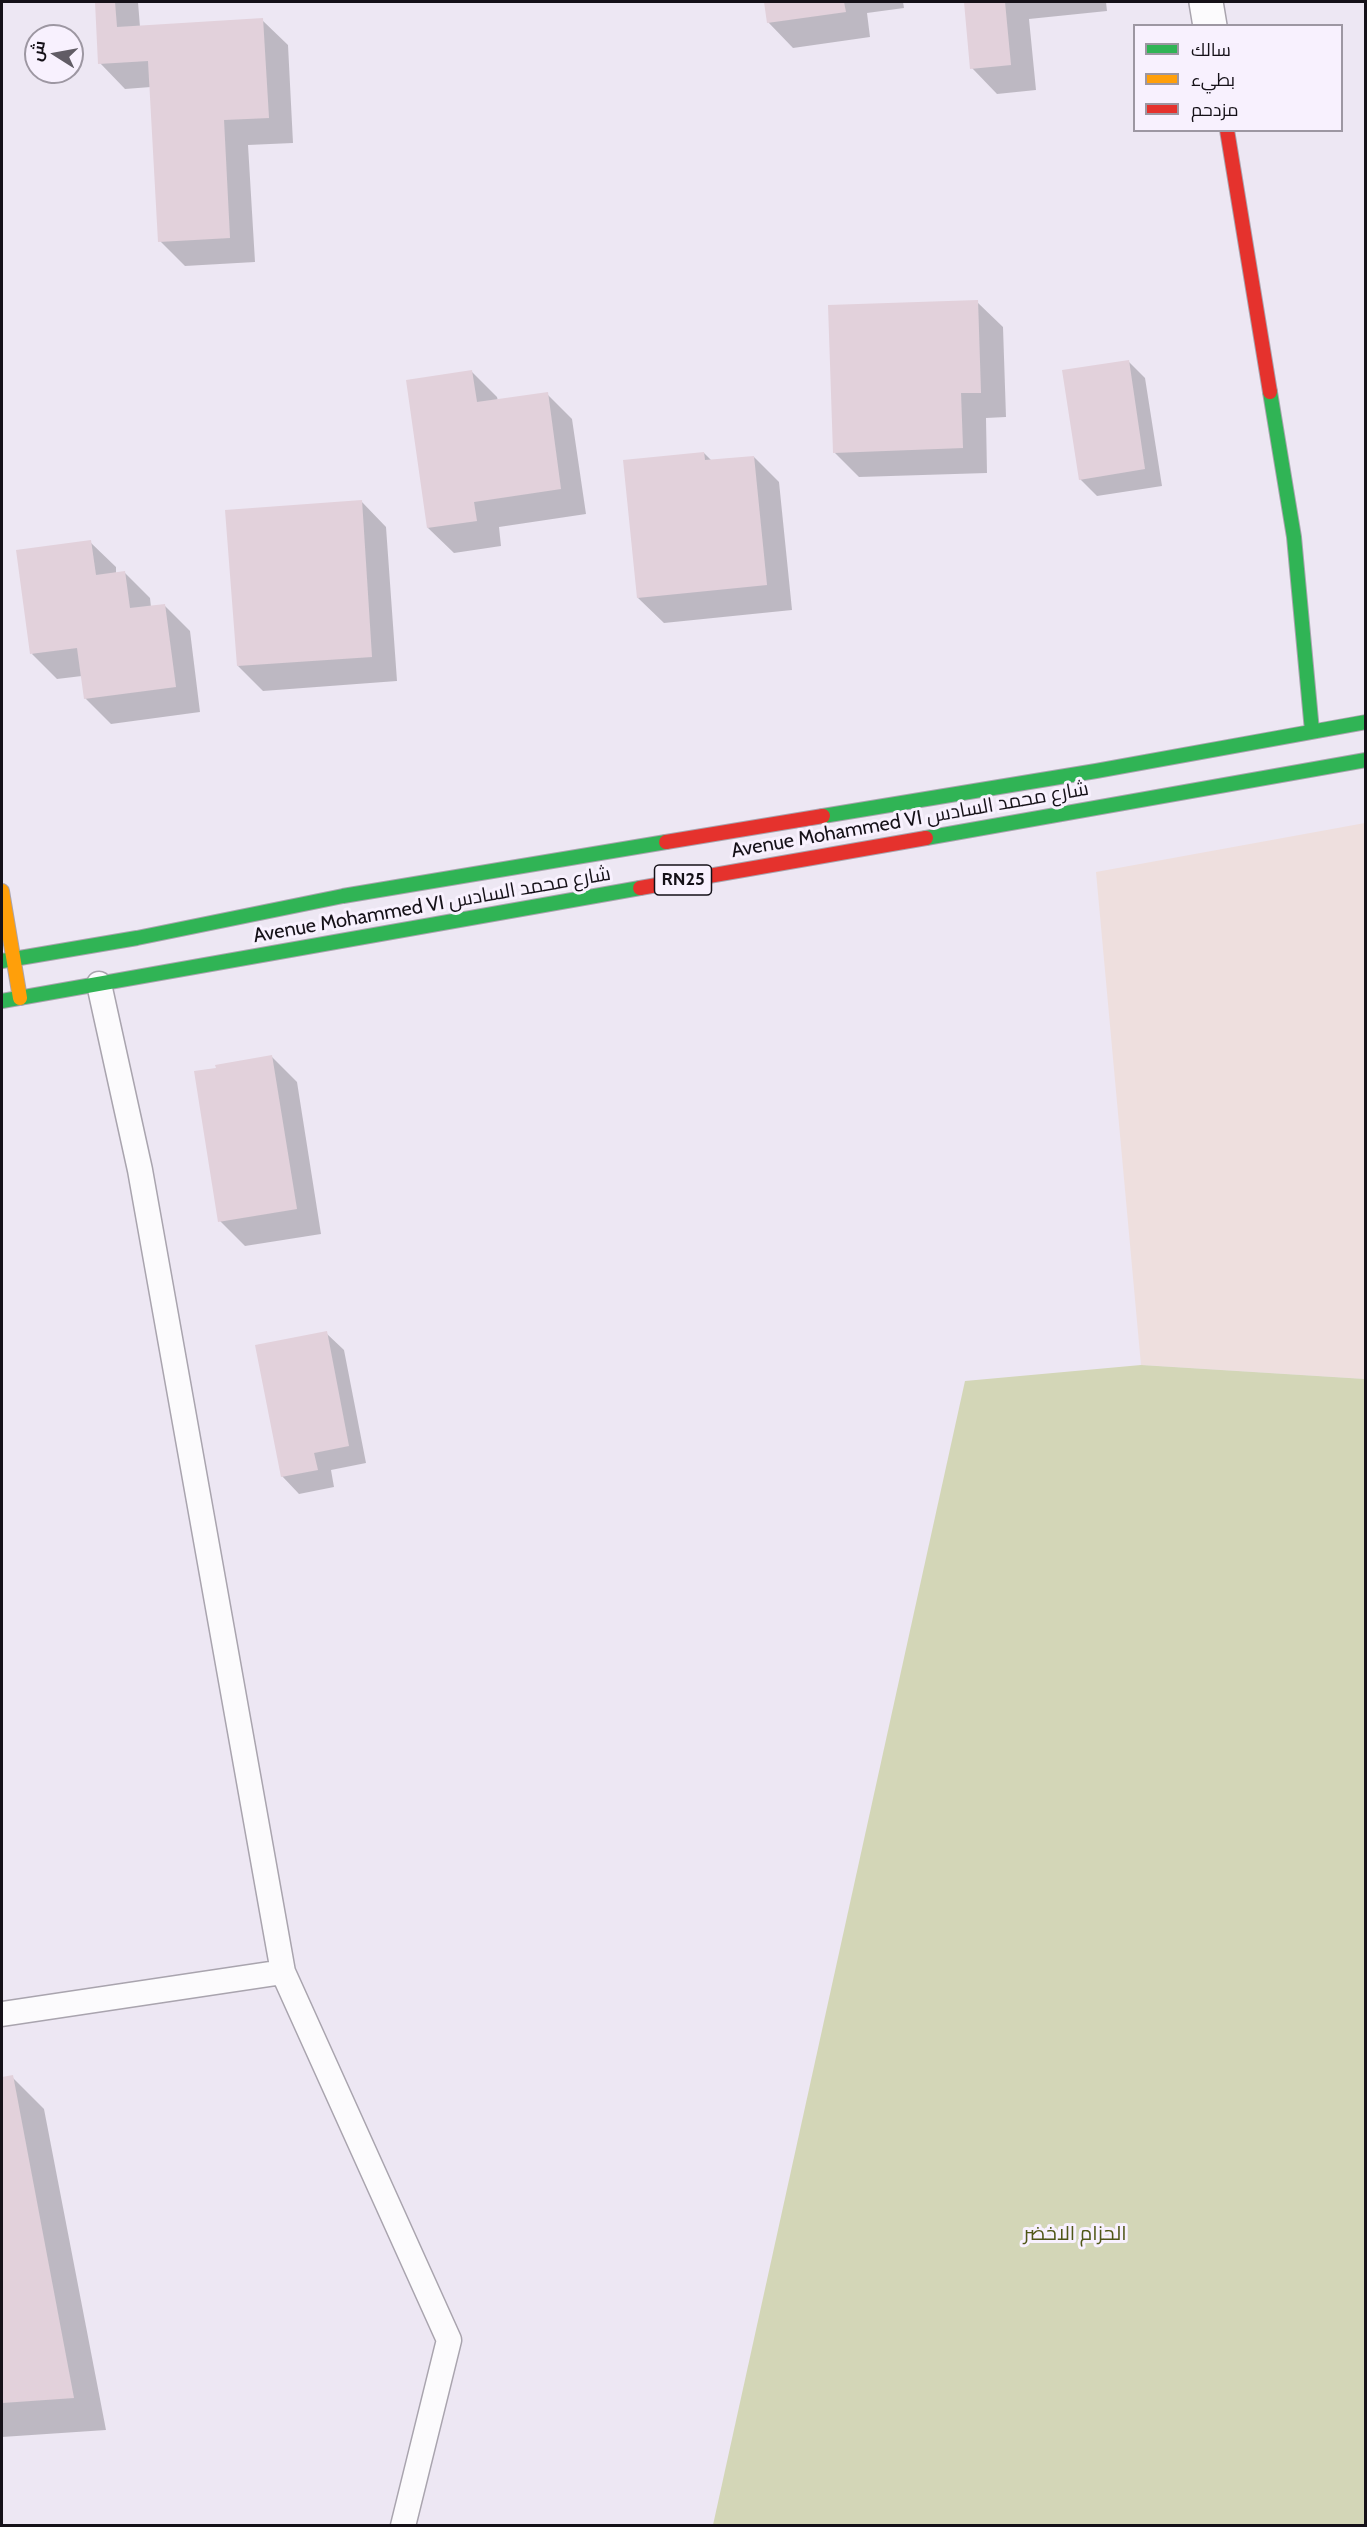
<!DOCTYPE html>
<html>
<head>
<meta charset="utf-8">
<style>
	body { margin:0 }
	#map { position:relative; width:1367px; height:2527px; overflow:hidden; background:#ede7f3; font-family:Cabin,Cairo,sans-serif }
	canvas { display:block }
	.frame { position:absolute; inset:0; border:3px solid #151118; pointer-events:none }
	.legend { position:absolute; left:1133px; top:24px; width:210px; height:108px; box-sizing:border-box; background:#f8f1fe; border:2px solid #9d97a2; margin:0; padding:8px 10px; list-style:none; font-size:18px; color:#151118 }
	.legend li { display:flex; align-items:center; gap:12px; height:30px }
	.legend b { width:30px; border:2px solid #9d97a2 }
	.north { position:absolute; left:24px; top:24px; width:60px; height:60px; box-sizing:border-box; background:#f8f1fe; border:2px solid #9d97a2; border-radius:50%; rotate:281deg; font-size:16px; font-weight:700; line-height:24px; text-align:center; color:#151118 }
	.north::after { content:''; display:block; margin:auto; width:21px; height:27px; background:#615c65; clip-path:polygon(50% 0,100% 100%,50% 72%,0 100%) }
</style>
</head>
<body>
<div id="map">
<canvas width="1367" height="2527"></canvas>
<div class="frame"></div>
<ul class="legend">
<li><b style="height:8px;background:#30b455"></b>سالك</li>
<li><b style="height:8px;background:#ff9f0a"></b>بطيء</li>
<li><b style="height:8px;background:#e5322d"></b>مزدحم</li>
</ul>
<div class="north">ش</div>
</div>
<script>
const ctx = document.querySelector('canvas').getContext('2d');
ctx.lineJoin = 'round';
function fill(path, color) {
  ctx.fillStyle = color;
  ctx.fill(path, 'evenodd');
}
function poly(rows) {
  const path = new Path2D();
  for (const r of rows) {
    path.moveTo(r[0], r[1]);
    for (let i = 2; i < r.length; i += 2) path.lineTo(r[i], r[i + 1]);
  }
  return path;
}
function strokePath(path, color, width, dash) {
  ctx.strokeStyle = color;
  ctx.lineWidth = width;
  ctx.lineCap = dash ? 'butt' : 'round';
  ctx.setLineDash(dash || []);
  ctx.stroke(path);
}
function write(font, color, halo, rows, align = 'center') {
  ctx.font = font + ' Cabin,Cairo,sans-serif';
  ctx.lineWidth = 6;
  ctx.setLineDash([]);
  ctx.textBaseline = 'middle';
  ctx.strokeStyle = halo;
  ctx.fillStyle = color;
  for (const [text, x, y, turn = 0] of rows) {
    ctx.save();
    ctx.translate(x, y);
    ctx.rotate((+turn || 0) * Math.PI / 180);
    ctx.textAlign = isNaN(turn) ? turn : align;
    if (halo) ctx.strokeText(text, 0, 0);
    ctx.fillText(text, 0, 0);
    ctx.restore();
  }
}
fill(poly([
	[1365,823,1365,1379,1141,1365,1096,872]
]), '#eedfde');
fill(poly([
	[1141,1365,1365,1379,1365,2525,713,2525,965,1381]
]), '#d3d6b7');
fill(poly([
	[97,2,138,2,140,27,262,20,288,45,293,143,248,145,255,262,185,266,160,241,151,87,125,89,100,63],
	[765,2,903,2,904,8,867,13,870,37,793,48,768,22],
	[966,2,1106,2,1107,11,1029,19,1036,90,997,94,972,68],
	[977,302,1003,327,1006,417,986,418,987,473,859,477,834,452],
	[1128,361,1145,378,1162,486,1097,496,1080,479],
	[472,372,497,397,498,401,547,394,572,419,586,514,499,527,501,546,454,553,428,528],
	[704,453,712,461,754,457,779,482,792,610,664,623,638,598],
	[361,501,386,527,397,681,263,691,238,666],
	[90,542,116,567,116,574,125,573,150,598,151,607,164,605,190,631,200,712,111,724,85,698,82,676,57,679,32,654],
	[272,1057,297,1082,321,1234,245,1246,220,1221],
	[326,1333,344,1350,366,1463,331,1470,334,1487,299,1494,282,1476],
	[12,2077,44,2109,106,2430,2,2437,2,2078]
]), '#0003');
fill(poly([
	[95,2,115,2,117,27,263,18,269,118,224,120,230,238,158,242,148,61,98,64],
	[764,2,844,2,846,12,767,23],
	[964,2,1005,2,1011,65,970,69],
	[978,300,981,393,961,393,963,448,833,453,828,305],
	[1129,360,1145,469,1079,480,1062,370],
	[472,370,477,402,548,392,561,489,474,502,477,521,427,528,406,380],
	[704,452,705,460,754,456,767,585,637,598,623,460],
	[362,500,372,657,237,666,225,510],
	[91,540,96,575,125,571,130,608,165,604,176,687,84,699,77,648,30,654,16,550],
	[272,1055,297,1209,218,1222,194,1071,216,1068,215,1065],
	[327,1331,349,1446,314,1453,318,1470,281,1477,255,1345],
	[13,2075,74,2398,2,2403,2,2077]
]), '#e2d1db');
const lane = poly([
	[99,984,140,1170,283,1972,449,2340,403,2526],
	[2,2014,283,1972]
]);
const street = poly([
	[1206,2,1210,26]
]);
const fast = poly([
	[1270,392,1294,537,1312,731],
	[823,816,1096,771,1366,722],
	[926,838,1366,760],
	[2,961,137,938,343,896,666,842],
	[2,1001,640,888]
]);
const slow = poly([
	[2,891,20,998]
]);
const jam = poly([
	[1227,130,1270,392],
	[666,842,823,816],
	[640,888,926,838]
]);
strokePath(lane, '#a9a4ae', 27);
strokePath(street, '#a9a4ae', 36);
strokePath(fast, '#a9a4ae', 16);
strokePath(slow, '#a9a4ae', 16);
strokePath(jam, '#a9a4ae', 16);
strokePath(lane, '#fcfbfd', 24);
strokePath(street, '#fcfbfd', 33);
strokePath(fast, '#30b455', 14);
strokePath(slow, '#ff9f0a', 14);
strokePath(jam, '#e5322d', 14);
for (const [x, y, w] of [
	[683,880,57]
]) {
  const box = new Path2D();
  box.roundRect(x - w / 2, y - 15, w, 30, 4.5);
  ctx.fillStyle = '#f8f1fe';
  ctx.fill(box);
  strokePath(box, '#151118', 1.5);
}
write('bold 18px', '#151118', null, [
	["RN25",683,880]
]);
write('20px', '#151118', '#f8f1fe', [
	["Avenue Mohammed VI شارع محمد السادس",910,820,-10],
	["Avenue Mohammed VI شارع محمد السادس",432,905,-10]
]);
write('20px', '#505717', '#f8f1fe', [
	["الحزام الاخضر",1075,2234]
]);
</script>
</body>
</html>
